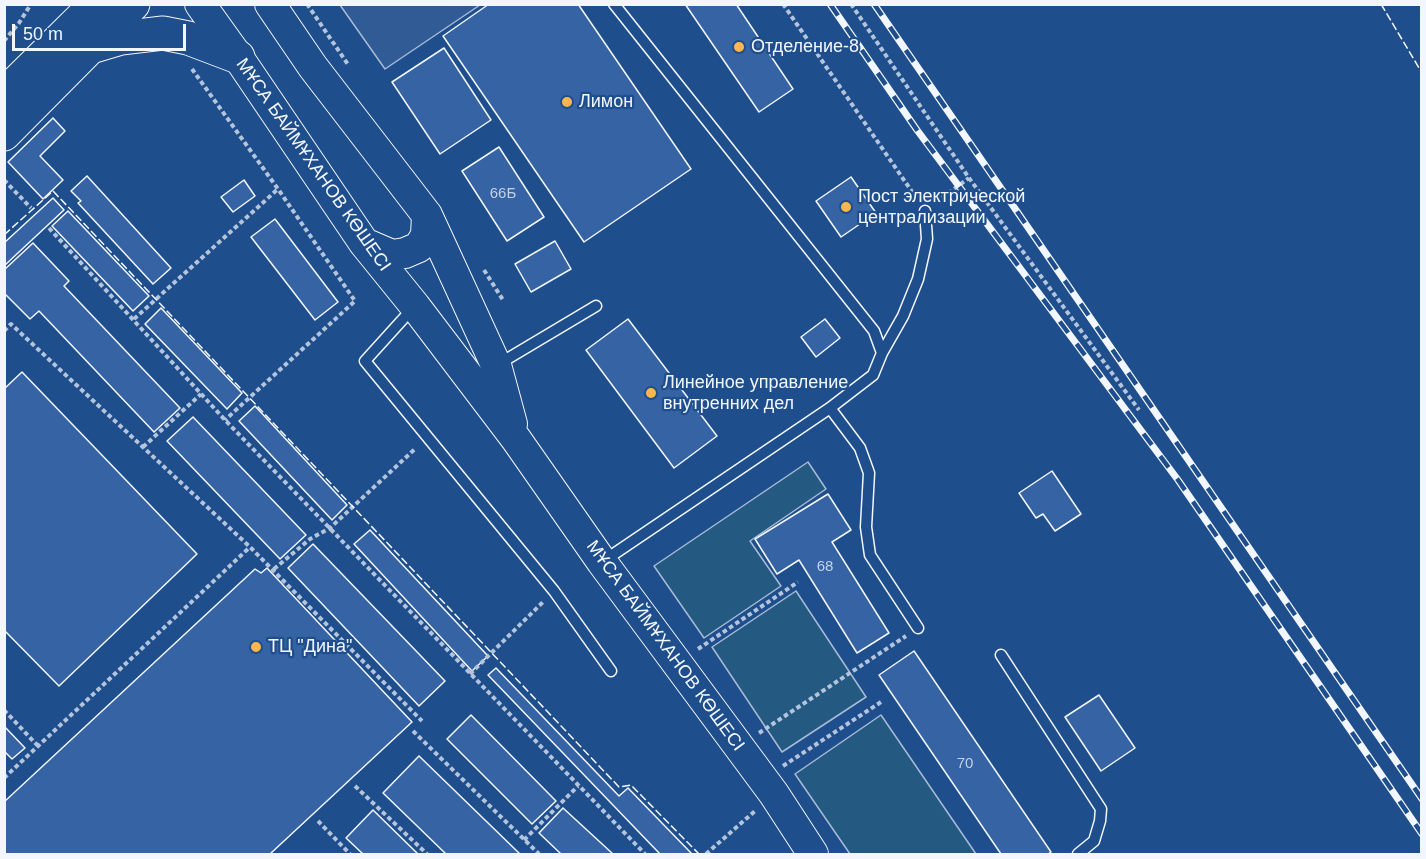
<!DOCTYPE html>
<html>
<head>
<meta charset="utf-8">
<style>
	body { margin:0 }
	#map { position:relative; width:1426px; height:859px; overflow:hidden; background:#1f4e8c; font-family:Arial,sans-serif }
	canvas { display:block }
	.frame { position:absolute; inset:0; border:6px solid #f2f6ff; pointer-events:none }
	.scale { position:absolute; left:12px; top:24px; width:174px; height:27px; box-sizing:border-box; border:3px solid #f2f6ff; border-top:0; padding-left:8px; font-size:18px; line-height:21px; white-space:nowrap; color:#f2f6ff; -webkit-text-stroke:4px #1f4e8c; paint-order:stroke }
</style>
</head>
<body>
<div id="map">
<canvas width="1426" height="859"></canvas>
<div class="frame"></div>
<div class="scale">50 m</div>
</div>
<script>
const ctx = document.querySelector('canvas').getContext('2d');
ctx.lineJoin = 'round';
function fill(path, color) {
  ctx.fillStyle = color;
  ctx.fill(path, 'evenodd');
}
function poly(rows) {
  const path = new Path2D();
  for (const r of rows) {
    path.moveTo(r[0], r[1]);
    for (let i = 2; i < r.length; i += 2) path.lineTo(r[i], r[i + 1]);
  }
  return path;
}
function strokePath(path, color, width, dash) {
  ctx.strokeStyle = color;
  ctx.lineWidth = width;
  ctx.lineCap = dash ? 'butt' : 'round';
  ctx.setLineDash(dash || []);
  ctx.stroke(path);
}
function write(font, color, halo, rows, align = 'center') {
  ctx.font = font + ' Arial,sans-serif';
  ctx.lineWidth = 4.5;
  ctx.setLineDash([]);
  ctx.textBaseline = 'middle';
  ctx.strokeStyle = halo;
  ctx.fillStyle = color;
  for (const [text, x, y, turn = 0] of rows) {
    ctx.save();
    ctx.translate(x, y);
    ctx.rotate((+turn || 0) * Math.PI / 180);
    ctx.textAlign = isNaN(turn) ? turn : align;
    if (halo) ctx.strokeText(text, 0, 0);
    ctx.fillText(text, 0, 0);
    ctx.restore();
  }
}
const green = poly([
	[808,462,826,489,750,541,781,586,704,638,654,566,808,462],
	[796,591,866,697,782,752,712,647,796,591],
	[881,715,976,854,850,854,795,774,881,715]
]);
fill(green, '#245a82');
strokePath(green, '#a8bbd7', 1.5);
const parking = poly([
	[340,5,480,5,385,69,340,5]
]);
fill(parking, '#305b95');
strokePath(parking, '#a8bbd7', 1.5);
const building = poly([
	[489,4,578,4,691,169,584,242,443,36,489,4],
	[685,4,736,4,793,89,759,112,685,4],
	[444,48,491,120,440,154,392,82,444,48],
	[53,118,65,131,40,156,63,180,43,199,8,162,53,118],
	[499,147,544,217,507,241,462,171,499,147],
	[87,176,171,268,153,284,78,203,81,201,71,191,87,176],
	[851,177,876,213,841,237,816,201,851,177],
	[244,180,255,196,233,212,221,197,244,180],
	[53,198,64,210,4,266,4,243,53,198],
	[68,211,149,296,133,311,52,226,68,211],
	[275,219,338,302,315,320,251,237,275,219],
	[555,241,571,269,531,292,515,264,555,241],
	[33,243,69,281,64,286,180,408,154,432,39,311,30,319,4,293,4,270,33,243],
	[161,308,242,393,227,409,145,324,161,308],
	[628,319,717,436,674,468,586,350,628,319],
	[825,319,840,338,816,357,801,337,825,319],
	[22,372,197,554,59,686,4,630,4,389,22,372],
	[255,406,347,505,332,520,239,421,255,406],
	[193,417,306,535,280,559,167,441,193,417],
	[1052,471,1081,514,1055,531,1043,514,1036,518,1019,493,1052,471],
	[828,494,851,530,832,542,889,633,857,653,799,560,777,574,755,539,828,494],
	[370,530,488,656,472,671,354,544,370,530],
	[313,544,445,681,419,706,288,568,313,544],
	[267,568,412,722,270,854,4,854,4,802,255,569,261,573,267,568],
	[914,651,1051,852,1048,854,1001,854,879,675,914,651],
	[496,668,619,796,628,788,692,854,660,854,488,675,496,668],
	[1099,695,1135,748,1101,771,1065,717,1099,695],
	[471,715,556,801,532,824,447,739,471,715],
	[4,726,25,748,12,759,4,751,4,726],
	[419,756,520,854,446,854,383,793,419,756],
	[563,808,613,854,561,854,539,833,563,808],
	[373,810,418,854,363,854,346,838,373,810]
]);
fill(building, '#3563a3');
strokePath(building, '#f2f6ff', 1.5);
const lane = poly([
	[614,4,874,331,882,353],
	[413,308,365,361,554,591,611,671],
	[497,365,596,306],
	[830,408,860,448,869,473,866,527,870,555,918,628],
	[602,562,830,408,873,375,882,353,903,316,918,279,927,239,925,211],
	[1001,655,1101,809,1100,821,1094,841,1078,854]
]);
const secondary = poly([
	[200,4,238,57,364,243,415,306,516,439,602,562,774,794,813,854],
	[270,4,313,67,427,215,496,365,512,424],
	[364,243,392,255,405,253,419,247,426,235,427,215]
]);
const primary = poly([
	[91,47,121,38,163,33,188,38,238,57],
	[4,95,96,4],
	[4,134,133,4]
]);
strokePath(lane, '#f2f6ff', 13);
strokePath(secondary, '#f2f6ff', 32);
strokePath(primary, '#f2f6ff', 35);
strokePath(poly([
	[307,4,349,66],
	[783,4,917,199],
	[851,4,969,178,1139,410],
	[4,41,19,23,31,4],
	[192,69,278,189,355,301,225,420],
	[4,180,31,208],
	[936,202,969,178],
	[49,228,225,420,645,854],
	[484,270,503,300],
	[134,319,278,189],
	[4,331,11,324,250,547,422,721],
	[143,447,201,394],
	[274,569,310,539,330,528,416,448],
	[698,649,798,582],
	[470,674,543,602],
	[4,710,38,746],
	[413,731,539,854],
	[759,733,906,636],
	[783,766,881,702],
	[4,778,250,547],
	[355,786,427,854],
	[318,821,350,854],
	[524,840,578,786],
	[706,854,755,811]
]), '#b3c4dc', 4, [4.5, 3]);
strokePath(lane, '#1f4e8c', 10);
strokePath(secondary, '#1f4e8c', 30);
strokePath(primary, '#1f4e8c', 33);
const rail = poly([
	[830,4,917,130,1178,480,1422,834],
	[874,4,1422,799]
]);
strokePath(rail, '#f2f6ff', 7);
strokePath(rail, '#1f4e8c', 4.5, [14]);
strokePath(poly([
	[1381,4,1422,73],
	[4,235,53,191,619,787,631,785,699,854]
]), '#f2f6ff', 1.5, [8, 3]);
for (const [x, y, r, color] of [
	[739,47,6,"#ffb74d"],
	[567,102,6,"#ffb74d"],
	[846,207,6,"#ffb74d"],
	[651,393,6,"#ffb74d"],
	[256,647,6,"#ffb74d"]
]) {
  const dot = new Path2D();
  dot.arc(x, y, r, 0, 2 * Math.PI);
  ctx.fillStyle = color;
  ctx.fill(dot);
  strokePath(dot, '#1f4e8c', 2);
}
write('15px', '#c3d1e8', null, [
	["66Б",503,194],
	["68",825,567],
	["70",965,764]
]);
write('18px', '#f2f6ff', '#1f4e8c', [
	["Отделение-8",751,47],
	["Лимон",579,102],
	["Пост электрической",858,197],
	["централизации",858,218],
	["Линейное управление",663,383],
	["внутренних дел",663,404],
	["ТЦ \"Дина\"",268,647]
], 'left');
write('18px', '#f2f6ff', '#1f4e8c', [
	["МҰСА БАЙМҰХАНОВ КӨШЕСІ",313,165,55],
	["МҰСА БАЙМҰХАНОВ КӨШЕСІ",665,646,54]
]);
</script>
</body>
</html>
